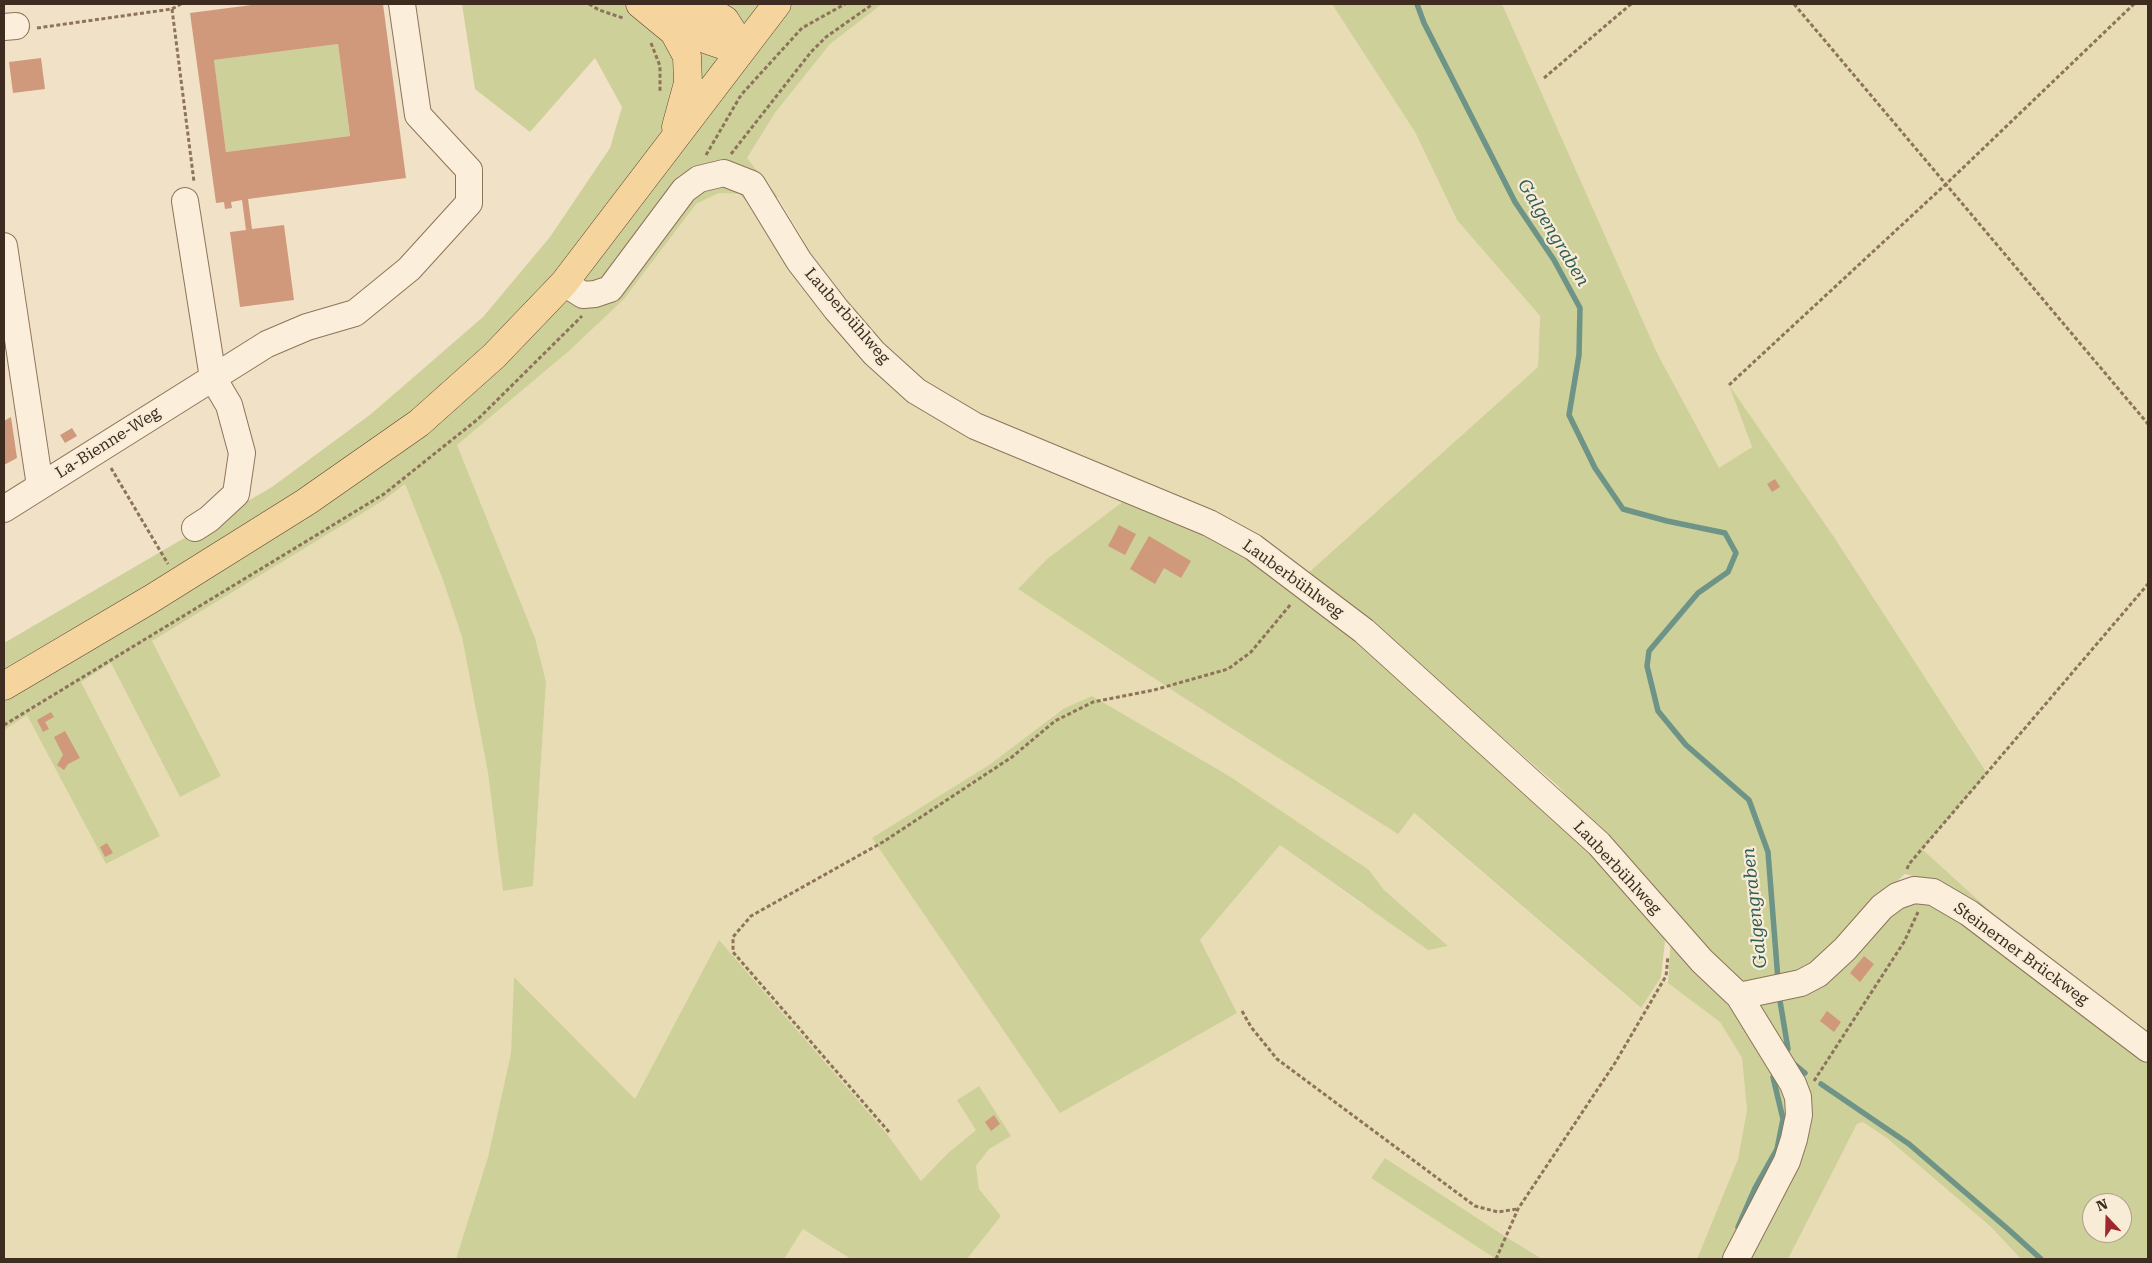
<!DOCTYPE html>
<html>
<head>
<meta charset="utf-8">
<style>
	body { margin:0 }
	#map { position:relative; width:2152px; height:1263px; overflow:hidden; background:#f1e2c7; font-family:"Roboto Serif",serif }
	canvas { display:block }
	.frame { position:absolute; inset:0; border:5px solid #3d2c1f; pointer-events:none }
	.north { position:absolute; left:2082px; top:1193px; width:50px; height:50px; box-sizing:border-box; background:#f8ecd7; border:1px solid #ad9f8d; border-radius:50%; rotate:339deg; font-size:14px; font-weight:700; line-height:20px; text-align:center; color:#3d2c1f }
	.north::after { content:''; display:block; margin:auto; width:18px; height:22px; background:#a1272f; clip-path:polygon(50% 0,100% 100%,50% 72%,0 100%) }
</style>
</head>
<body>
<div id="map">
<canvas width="2152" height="1263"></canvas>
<div class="frame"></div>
<div class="north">N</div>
</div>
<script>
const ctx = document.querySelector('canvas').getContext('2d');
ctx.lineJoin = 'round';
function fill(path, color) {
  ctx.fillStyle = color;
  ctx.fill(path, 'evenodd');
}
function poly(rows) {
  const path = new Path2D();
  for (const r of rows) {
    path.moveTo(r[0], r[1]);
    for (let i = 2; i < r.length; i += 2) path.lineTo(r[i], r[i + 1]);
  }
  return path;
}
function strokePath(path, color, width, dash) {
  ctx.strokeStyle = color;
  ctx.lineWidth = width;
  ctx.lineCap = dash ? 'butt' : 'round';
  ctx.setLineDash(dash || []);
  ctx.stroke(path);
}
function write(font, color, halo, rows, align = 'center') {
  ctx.font = font + ' "Roboto Serif",serif';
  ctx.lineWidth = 4.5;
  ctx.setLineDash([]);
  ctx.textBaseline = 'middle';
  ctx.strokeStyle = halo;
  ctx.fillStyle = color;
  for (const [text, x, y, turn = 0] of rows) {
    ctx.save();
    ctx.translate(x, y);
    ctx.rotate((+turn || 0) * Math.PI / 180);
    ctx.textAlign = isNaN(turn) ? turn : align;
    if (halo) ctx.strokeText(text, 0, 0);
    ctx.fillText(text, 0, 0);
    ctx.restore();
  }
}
fill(poly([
	[882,4,1332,4,1415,132,1457,220,1540,316,1538,367,1307,574,936,396,863,325,810,257,802,237,778,197,747,158,775,113,830,44],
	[1502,4,2148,4,2148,1034,2021,939,1922,849,1987,772,1834,537,1730,387,1752,447,1719,469,1658,355],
	[719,193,739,195,752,208,851,343,1125,500,1047,559,1018,589,1398,833,1413,813,1640,1008,1661,977,1720,1022,1742,1058,1747,1110,1738,1159,1697,1259,1542,1259,1385,1158,1371,1178,1496,1259,967,1259,1001,1216,979,1189,976,1166,989,1149,979,1086,958,1100,976,1130,948,1153,921,1181,887,1134,719,941,635,1099,514,977,511,1053,488,1157,456,1259,4,1259,4,730,27,714,106,864,160,836,81,682,111,663,180,797,221,776,152,641,384,500,405,484,443,580,462,637,488,773,503,891,533,886,546,682,535,638,457,445,569,351,624,299,696,204],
	[1062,709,1369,870,1384,890,1448,946,1363,905,1280,845,1200,940,989,765],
	[1863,1122,1888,1139,1990,1226,2021,1259,1788,1259,1857,1124],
	[803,1229,822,1239,851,1259,784,1259]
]), '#e7dcb3');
fill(poly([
	[462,4,882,4,830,44,775,113,747,158,778,197,752,208,739,194,719,193,696,204,624,299,569,351,457,445,535,638,546,682,533,886,503,891,488,773,462,637,443,580,405,484,384,500,152,641,221,776,180,797,111,663,81,682,160,836,106,864,27,715,4,730,4,643,272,487,371,414,483,317,550,237,610,148,622,107,595,58,530,132,475,89],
	[1332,4,1502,4,1658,355,1719,468,1752,447,1729,385,1834,537,1987,773,1922,849,2021,939,1936,882,1905,874,1880,897,1813,970,1745,984,1722,969,1558,786,1372,624,1307,574,1538,367,1540,316,1457,220,1415,132],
	[338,44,350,136,226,152,214,60],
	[1125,500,1198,527,1269,567,1468,733,1656,914,1665,941,1661,977,1641,1008,1414,813,1398,834,1186,699,1018,589,1047,559],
	[1092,696,1229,776,1369,870,1384,890,1448,946,1428,950,1280,845,1200,940,1237,1013,1060,1113,872,838,989,765,1063,709],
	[1921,896,2148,1054,2148,1259,2021,1259,1990,1226,1888,1139,1863,1122,1857,1124,1788,1259,1697,1259,1738,1159,1747,1110,1742,1058,1720,1022,1668,983,1671,935,1757,1003,1890,908],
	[2092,1203,2122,1203,2122,1233,2092,1233],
	[719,940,887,1134,921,1181,948,1153,976,1130,957,1100,979,1086,1011,1136,989,1149,976,1166,979,1189,1001,1216,967,1259,851,1259,803,1229,784,1259,456,1259,488,1157,511,1053,514,977,635,1099],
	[1385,1158,1505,1236,1542,1259,1496,1259,1371,1178]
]), '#cdd099');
strokePath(poly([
	[1417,4,1424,23,1515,202,1554,260,1580,308,1579,355,1569,415,1595,468,1623,509,1667,521,1725,533,1736,553,1728,572,1698,593,1649,651,1647,666,1658,711,1686,745,1749,800,1768,852,1778,980],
	[1779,995,1788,1049,1784,1056],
	[1793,1063,1805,1073],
	[1821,1084,1909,1144,2009,1230,2041,1259],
	[1738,1227,1755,1188,1777,1149,1783,1119,1773,1077,1777,1071]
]), '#6e9488', 5.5);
fill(poly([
	[259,4,383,4,406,178,248,199,252,229,284,225,294,300,240,307,230,232,246,230,242,200,231,202,232,208,225,209,224,202,216,203,190,13],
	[338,44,350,136,226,152,214,60],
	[41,58,45,89,13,93,9,62],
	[11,417,17,458,4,465,4,421],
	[72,428,77,436,65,443,60,435],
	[1775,479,1780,487,1772,492,1767,484],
	[1119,525,1136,534,1125,555,1108,546],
	[1149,536,1191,561,1181,578,1164,568,1155,584,1130,569],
	[51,712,54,717,45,722,49,729,43,732,37,720],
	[65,731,80,758,68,764,64,770,57,765,63,755,54,737],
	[107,843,113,853,105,857,100,847],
	[1864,956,1874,964,1860,982,1850,973],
	[1827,1011,1841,1022,1834,1032,1820,1021],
	[994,1115,1000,1124,991,1131,985,1122]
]), '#d1997b');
const minor = poly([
	[4,27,16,26],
	[185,201,213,378,229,405,242,453,236,494,209,519,195,528],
	[4,246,40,486],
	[564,283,583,295,595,294,610,289,684,190,699,179,724,173,752,184,799,261,836,309,874,353,916,391,975,426,1209,523,1253,547,1364,631,1599,844,1702,961,1739,996,1793,1084,1798,1097,1799,1115,1794,1139,1787,1161,1736,1259],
	[4,509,267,344,307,327,355,313,409,269,469,203,469,170,418,115,402,4],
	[1739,996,1801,983,1818,974,1845,949,1882,907,1897,896,1914,890,1933,892,1969,913,2148,1049]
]);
const major = poly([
	[640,4,674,32,687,56,688,83,676,127],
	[698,4,725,20,743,48],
	[663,10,677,17,708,40,740,51],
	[4,686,151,599,306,502,419,423,494,356,564,283,777,4]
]);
strokePath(minor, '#8e735b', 28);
strokePath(major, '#5c412f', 29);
strokePath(poly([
	[589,4,599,10,623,18],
	[1794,4,2148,424],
	[172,9,194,182],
	[37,28,172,9,181,4],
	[651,43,660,66,660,93],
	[1544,78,1631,4],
	[731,154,811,52,826,37,873,4],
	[706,155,741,95,802,28,845,4],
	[1729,385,1945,185,2134,4],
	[111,468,168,564],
	[4,725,384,494,478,419,582,316],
	[1907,869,1909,864,2148,584],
	[1242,1011,1251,1027,1277,1059,1475,1206,1498,1212,1517,1209],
	[1814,1081,1904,942,1918,912],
	[889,1132,733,952,733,937,751,916,883,842,1012,757,1055,721,1093,702,1154,690,1228,669,1251,652,1291,604],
	[1496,1259,1518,1209,1615,1063,1666,976,1668,956]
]), '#8e735b', 3, [4, 2.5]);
strokePath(minor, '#fbefdb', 26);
strokePath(major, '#f5d59d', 28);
write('16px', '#3d2c1f', '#f8ecd7', [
	["Lauberbühlweg",847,316,49],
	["La-Bienne-Weg",108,443,-32],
	["Lauberbühlweg",1293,579,36],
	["Lauberbühlweg",1617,868,47],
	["Steinerner Brückweg",2021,954,36]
]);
write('italic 18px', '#2e5e58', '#f8ecd7', [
	["Galgengraben",1553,233,59],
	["Galgengraben",1755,908,-96]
]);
</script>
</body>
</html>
